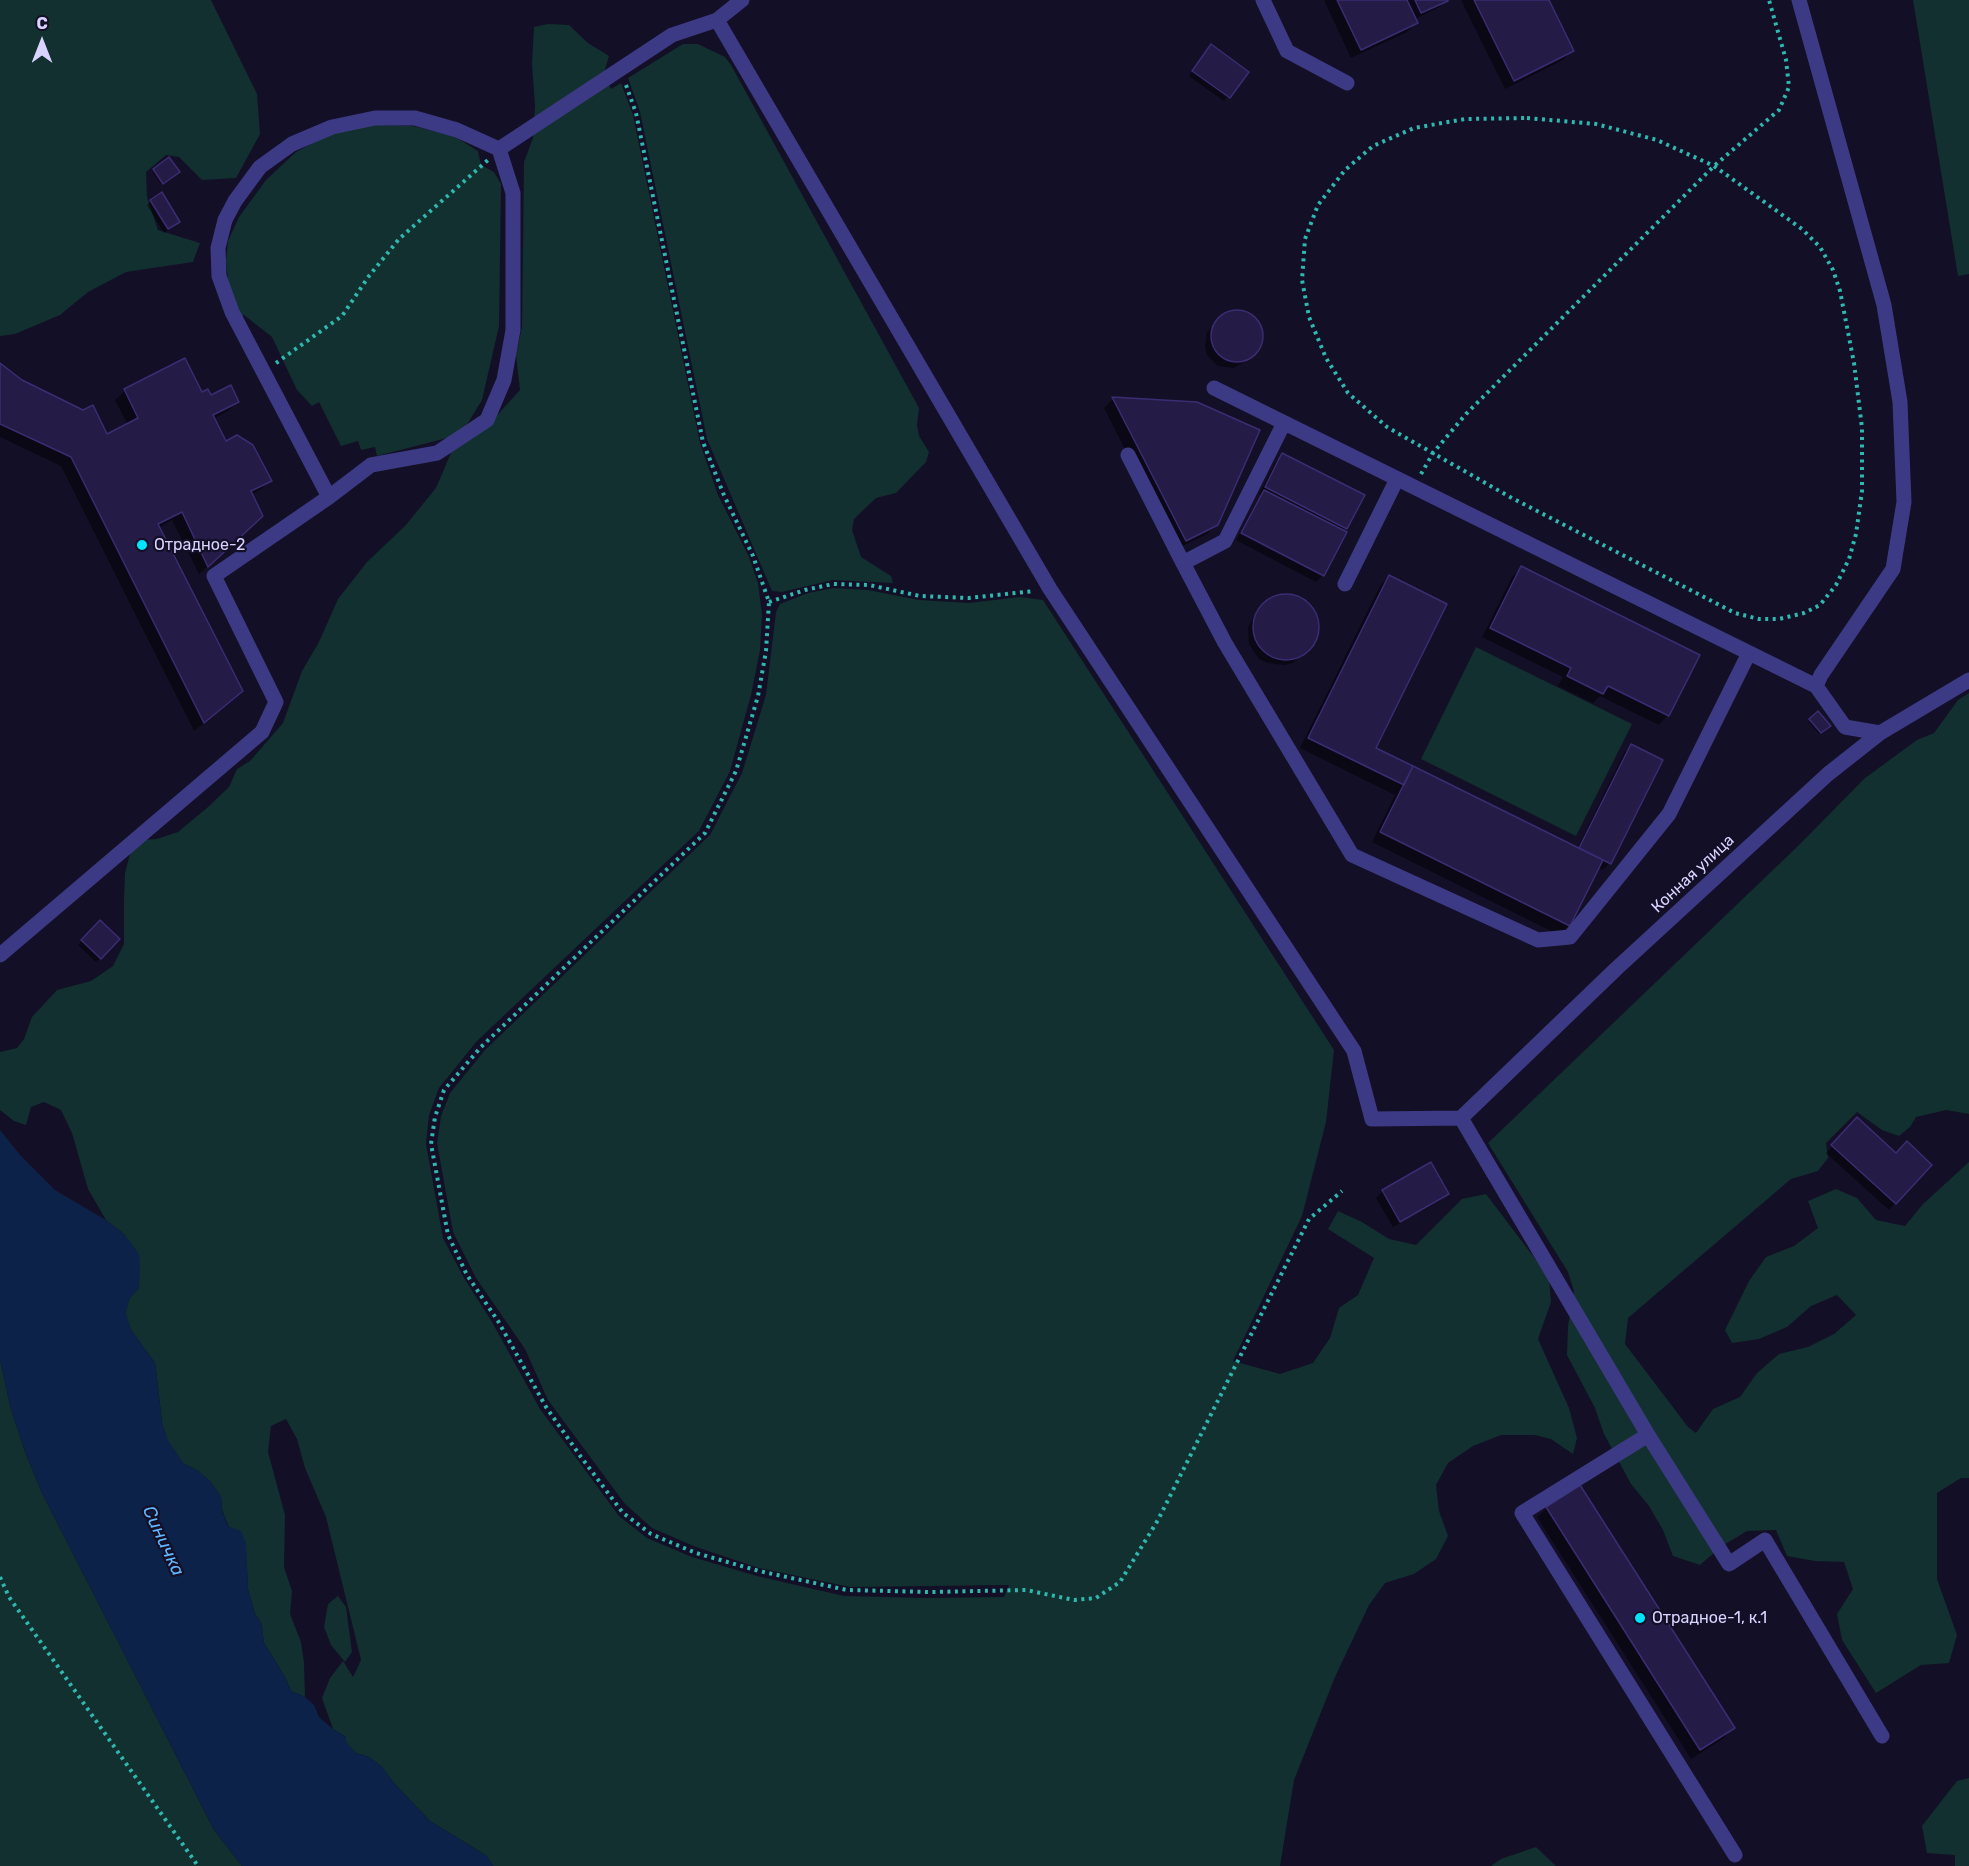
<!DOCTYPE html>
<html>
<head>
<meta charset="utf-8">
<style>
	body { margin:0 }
	#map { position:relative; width:1969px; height:1866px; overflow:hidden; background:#130f26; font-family:Rubik,sans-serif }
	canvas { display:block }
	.north { position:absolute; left:12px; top:12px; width:60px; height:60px; -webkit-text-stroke:4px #130f26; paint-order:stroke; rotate:0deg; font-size:16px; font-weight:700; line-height:24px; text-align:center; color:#d9d4ff }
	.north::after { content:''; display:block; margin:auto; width:21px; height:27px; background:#d9d4ff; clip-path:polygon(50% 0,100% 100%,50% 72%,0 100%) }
</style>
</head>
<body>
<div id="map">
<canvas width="1969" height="1866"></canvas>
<div class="north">С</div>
</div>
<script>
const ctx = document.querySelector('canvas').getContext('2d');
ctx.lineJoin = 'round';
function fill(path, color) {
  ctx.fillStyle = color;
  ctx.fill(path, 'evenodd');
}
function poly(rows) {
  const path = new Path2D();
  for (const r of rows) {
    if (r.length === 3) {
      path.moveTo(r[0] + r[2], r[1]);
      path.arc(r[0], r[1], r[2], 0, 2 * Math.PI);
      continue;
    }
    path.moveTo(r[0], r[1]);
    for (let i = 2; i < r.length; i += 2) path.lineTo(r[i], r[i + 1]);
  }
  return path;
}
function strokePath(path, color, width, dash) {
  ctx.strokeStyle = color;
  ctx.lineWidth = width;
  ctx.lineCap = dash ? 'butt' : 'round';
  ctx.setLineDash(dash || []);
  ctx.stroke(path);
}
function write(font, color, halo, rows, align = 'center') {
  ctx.font = font + ' Rubik,sans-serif';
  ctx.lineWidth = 4.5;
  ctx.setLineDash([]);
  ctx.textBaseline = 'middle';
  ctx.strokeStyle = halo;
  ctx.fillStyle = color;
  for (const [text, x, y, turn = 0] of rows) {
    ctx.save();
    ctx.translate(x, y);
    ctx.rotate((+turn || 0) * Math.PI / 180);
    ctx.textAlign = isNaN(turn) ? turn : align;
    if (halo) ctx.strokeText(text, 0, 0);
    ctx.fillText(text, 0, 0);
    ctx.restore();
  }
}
fill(poly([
	[0,0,211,0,257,94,260,134,236,178,202,180,179,157,166,155,146,172,147,197,158,230,200,243,193,262,126,272,88,292,60,315,15,334,0,336],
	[1913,0,1969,0,1969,274,1958,276],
	[548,24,569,25,588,43,609,56,604,73,611,89,621,83,633,115,700,443,718,495,749,557,758,583,762,615,760,650,751,695,730,771,699,831,477,1041,439,1088,429,1115,426,1144,443,1238,464,1278,492,1322,540,1409,619,1516,647,1538,692,1557,757,1576,844,1596,927,1598,1004,1597,1009,1585,850,1587,759,1568,696,1547,652,1528,625,1504,548,1400,525,1349,476,1278,453,1232,437,1143,441,1116,450,1093,485,1050,710,835,742,773,766,695,776,612,780,604,808,593,833,588,868,590,919,600,969,603,1020,597,1043,600,1334,1050,1326,1122,1302,1216,1233,1361,1280,1374,1313,1363,1330,1338,1339,1308,1358,1295,1374,1258,1328,1229,1338,1211,1362,1222,1389,1239,1416,1245,1462,1199,1486,1194,1549,1277,1551,1302,1538,1339,1569,1408,1577,1438,1573,1454,1551,1439,1535,1435,1501,1435,1473,1446,1448,1463,1436,1485,1439,1511,1448,1536,1436,1559,1414,1574,1385,1583,1369,1605,1335,1677,1294,1780,1280,1866,493,1866,487,1856,430,1821,393,1782,382,1767,369,1757,356,1753,345,1742,346,1737,333,1729,322,1698,330,1678,343,1661,353,1677,361,1660,326,1517,305,1468,297,1439,286,1419,271,1426,268,1452,285,1515,284,1567,292,1591,290,1614,301,1642,304,1663,305,1697,291,1691,285,1677,264,1643,261,1622,255,1614,248,1589,247,1572,222,1510,221,1497,210,1481,197,1470,183,1463,167,1440,162,1422,155,1363,131,1330,125,1313,129,1299,139,1288,125,1235,106,1220,88,1189,72,1133,61,1110,44,1102,31,1107,26,1125,14,1121,0,1110,0,1052,17,1048,24,1039,32,1017,57,990,91,981,113,966,124,944,124,899,125,873,130,854,142,840,157,839,178,832,208,807,229,787,237,769,250,761,283,723,302,671,319,642,338,599,367,562,405,526,436,488,453,448,491,422,520,390,516,355,522,327,524,162,533,138,535,106,532,64,534,27],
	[683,44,698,44,725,57,731,65,919,408,917,425,919,436,929,452,926,462,896,493,876,498,854,519,852,530,861,557,891,576,893,583,833,580,782,592,772,591,707,439,640,112,628,78],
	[373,125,413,126,454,136,478,151,481,165,494,172,501,184,499,326,482,400,468,423,451,437,377,456,375,447,361,450,358,441,341,446,319,402,312,406,297,390,272,337,244,315,240,317,229,289,226,261,228,241,239,217,266,180,296,152,332,133],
	[1476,647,1632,724,1576,836,1421,759],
	[1969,693,1969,1114,1946,1110,1916,1117,1910,1127,1899,1136,1882,1130,1857,1112,1826,1143,1828,1158,1818,1171,1791,1179,1628,1318,1625,1344,1688,1427,1696,1433,1713,1409,1740,1397,1757,1373,1779,1354,1808,1347,1834,1334,1856,1315,1837,1295,1811,1306,1787,1327,1759,1339,1732,1343,1725,1330,1749,1281,1766,1257,1794,1246,1818,1228,1808,1201,1836,1189,1857,1198,1876,1220,1905,1226,1923,1204,1969,1162,1969,1478,1961,1478,1937,1493,1937,1579,1957,1635,1949,1663,1921,1665,1876,1693,1842,1640,1837,1614,1853,1589,1844,1562,1815,1561,1787,1556,1776,1530,1747,1531,1722,1546,1700,1565,1673,1556,1663,1530,1649,1506,1631,1484,1604,1434,1595,1408,1567,1355,1568,1326,1574,1291,1568,1272,1488,1143,1798,846,1865,778,1917,740,1934,733,1958,700],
	[0,1359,10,1406,25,1452,42,1493,214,1830,242,1866,0,1866],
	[338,1596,346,1607,352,1652,345,1662,331,1645,324,1627,328,1604],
	[1969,1778,1969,1866,1955,1866,1955,1855,1927,1853,1922,1826,1957,1781],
	[1536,1847,1556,1866,1491,1866,1501,1859]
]), '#12302f');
fill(poly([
	[0,1130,21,1156,55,1190,106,1220,125,1235,139,1254,140,1269,139,1288,129,1299,126,1314,131,1330,155,1363,162,1422,167,1439,183,1463,197,1470,210,1481,221,1497,222,1511,228,1526,241,1531,246,1543,248,1589,255,1614,261,1622,264,1643,285,1677,291,1691,305,1697,314,1705,319,1717,333,1729,346,1737,346,1742,356,1753,369,1757,382,1767,393,1782,430,1821,487,1856,493,1866,242,1866,214,1830,42,1493,25,1452,10,1406,0,1359]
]), '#0c2248');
fill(poly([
	[1324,0,1446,0,1439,7,1415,19,1416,23,1407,32,1351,58],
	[1461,0,1547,0,1572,51,1563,60,1505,89],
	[1207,51,1247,72,1224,101,1189,76],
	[169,159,176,174,161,184,152,171],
	[151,201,178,222,164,233,147,205],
	[1234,311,1241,311,1255,319,1262,333,1262,340,1254,354,1247,361,1233,368,1218,366,1207,355,1205,347,1207,332,1226,314],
	[184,360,201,394,237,402,228,411,213,419,225,443,270,481,260,490,251,495,252,525,199,574,172,520,158,528,231,701,194,731,61,466,0,437,0,365,21,381,107,436,128,425,115,400,125,391],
	[1113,399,1196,404,1217,524,1207,534,1176,549,1104,408],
	[1282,455,1346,528,1342,531,1323,575,1316,582,1236,540,1261,495,1259,494,1276,462],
	[1521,568,1668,715,1659,725,1600,696,1593,703,1558,686,1563,677,1482,637,1512,577],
	[1389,577,1374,748,1577,849,1624,753,1631,746,1610,863,1603,870,1597,867,1569,925,1559,935,1372,842,1395,795,1300,748,1380,586],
	[1290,595,1298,597,1312,608,1318,625,1314,642,1293,663,1284,665,1267,663,1259,659,1249,644,1248,627,1257,611,1265,603,1272,598],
	[1818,713,1828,725,1819,734,1809,722],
	[100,922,118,939,96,962,78,945],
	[1850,1126,1895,1203,1889,1210,1826,1153],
	[1383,1191,1447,1194,1440,1201,1393,1227,1376,1198],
	[1547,1508,1733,1728,1724,1738,1691,1759,1537,1517]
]), '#0007');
const building = poly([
	[1337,0,1407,0,1418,23,1361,50,1337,0],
	[1415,0,1448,0,1448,1,1421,13,1415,0],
	[1474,0,1549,0,1574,51,1514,81,1474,0],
	[1211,44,1249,72,1230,98,1192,71,1211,44],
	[169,157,180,172,163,184,153,169,169,157],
	[162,192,180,222,168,229,150,200,162,192],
	[1237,336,26],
	[185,358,202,392,208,389,211,395,231,385,239,402,213,415,226,441,237,435,253,445,272,481,251,491,263,516,208,567,182,512,158,524,243,691,204,723,71,457,0,424,0,363,22,380,83,410,93,405,107,434,138,418,124,389,185,358],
	[1112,397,1197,402,1260,430,1218,525,1186,541,1112,397],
	[1282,453,1365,495,1347,529,1265,487,1282,453],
	[1264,490,1347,532,1324,576,1241,533,1264,490],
	[1521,566,1700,655,1669,716,1608,686,1603,694,1567,676,1571,668,1490,628,1521,566],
	[1389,575,1447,604,1376,748,1413,766,1404,785,1308,738,1389,575],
	[1286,627,33],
	[1818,711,1831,726,1821,733,1809,719,1818,711],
	[1631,744,1663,760,1611,864,1579,848,1631,744],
	[1413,766,1603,860,1570,926,1380,832,1413,766],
	[100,920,120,939,101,959,81,940,100,920],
	[1857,1117,1896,1153,1907,1141,1932,1165,1896,1204,1831,1145,1857,1117],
	[1431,1162,1449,1194,1400,1222,1382,1190,1431,1162],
	[1580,1485,1735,1728,1700,1750,1546,1507,1580,1485]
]);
fill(building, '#241b47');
strokePath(building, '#3b2d73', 1.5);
strokePath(poly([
	[626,85,636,113,703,442,723,493,753,556,769,602,766,651,758,696,736,771,705,833,481,1047,444,1090,435,1117,431,1144,448,1235,467,1275,498,1321,546,1407,581,1457,623,1513,651,1534,696,1553,759,1571,847,1590,930,1592,1026,1590,1074,1600,1096,1598,1120,1582,1158,1520,1309,1219,1342,1191],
	[1527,118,1596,124,1657,140,1714,166,1802,229,1820,247,1833,270,1840,291,1854,363,1862,428,1862,491,1856,534,1849,559,1836,585,1820,605,1804,613,1779,619,1759,619,1735,613,1510,497,1387,427,1348,393,1326,358,1309,317,1302,280,1305,239,1318,205,1345,170,1373,146,1414,128,1465,119,1527,118],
	[276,363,342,316,369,276,399,239,488,160],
	[1421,474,1433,453,1466,414,1714,166,1779,110,1789,87,1786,60,1769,0],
	[769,602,805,590,833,584,869,585,920,596,969,598,1034,591],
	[0,1577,9,1597,198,1866]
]), '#2fb8b0', 4, [3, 4.5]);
strokePath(poly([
	[1263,0,1287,51,1347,83],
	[1799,0,1884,305,1900,402,1904,502,1893,569,1821,675,1816,686,1845,727,1880,733],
	[717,20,1050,589,1354,1051,1372,1119,1461,1118],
	[1214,388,1816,686],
	[1128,455,1183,563,1225,541,1284,423],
	[329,497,232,312,219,276,218,248,225,220,235,201,260,167,292,144,332,127,375,118,415,118,457,130,499,149],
	[1183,563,1225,643,1352,855,1538,940,1570,937,1669,814,1749,653],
	[1345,584,1397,479],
	[0,955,262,732,276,702,214,576,329,497,371,465,437,453,487,420,504,380,513,330,513,193,499,149,672,35,717,20,742,0],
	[1461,1118,1648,1435,1729,1564,1765,1540,1882,1736],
	[1461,1118,1617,968,1828,774,1880,733,1969,680],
	[1648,1435,1522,1513,1735,1855]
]), '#3d3a85', 15);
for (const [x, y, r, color] of [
	[142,545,6,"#00e5ff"],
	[1640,1618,6,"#00e5ff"]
]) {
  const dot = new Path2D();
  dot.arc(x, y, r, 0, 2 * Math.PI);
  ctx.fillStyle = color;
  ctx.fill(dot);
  strokePath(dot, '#130f26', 2);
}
write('16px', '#d9d4ff', '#130f26', [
	["Отрадное-2",154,545],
	["Отрадное-1, к.1",1652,1618]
], 'left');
write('16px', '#d9d4ff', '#130f26', [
	["Конная улица",1693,874,-43]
]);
write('italic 18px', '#62b6ff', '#130f26', [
	["Синичка",163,1541,65]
]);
</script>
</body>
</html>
